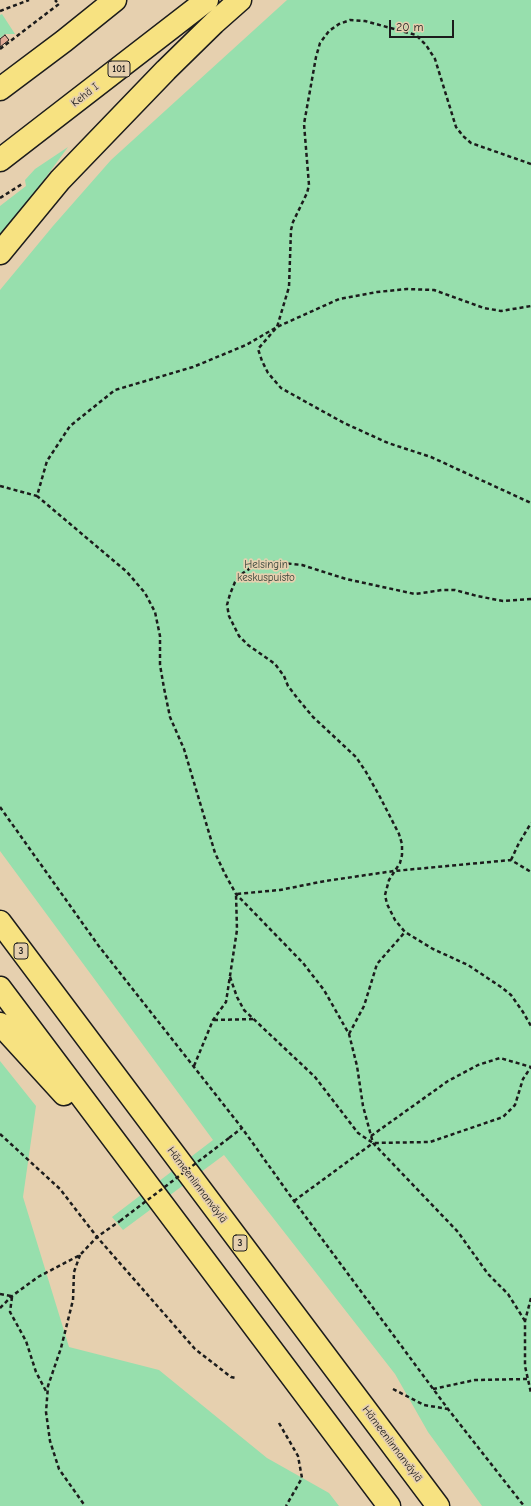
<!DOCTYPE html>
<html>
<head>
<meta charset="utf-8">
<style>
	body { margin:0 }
	#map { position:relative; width:531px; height:1506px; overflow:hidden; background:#e6d0af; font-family:"Comic Neue",sans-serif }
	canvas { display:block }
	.scale { position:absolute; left:389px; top:20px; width:65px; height:18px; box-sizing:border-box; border:2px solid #1c1c1c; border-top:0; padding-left:5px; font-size:12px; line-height:14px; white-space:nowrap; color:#1c1c1c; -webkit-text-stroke:3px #e6d0af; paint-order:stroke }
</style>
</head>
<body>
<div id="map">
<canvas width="531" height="1506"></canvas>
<div class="scale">20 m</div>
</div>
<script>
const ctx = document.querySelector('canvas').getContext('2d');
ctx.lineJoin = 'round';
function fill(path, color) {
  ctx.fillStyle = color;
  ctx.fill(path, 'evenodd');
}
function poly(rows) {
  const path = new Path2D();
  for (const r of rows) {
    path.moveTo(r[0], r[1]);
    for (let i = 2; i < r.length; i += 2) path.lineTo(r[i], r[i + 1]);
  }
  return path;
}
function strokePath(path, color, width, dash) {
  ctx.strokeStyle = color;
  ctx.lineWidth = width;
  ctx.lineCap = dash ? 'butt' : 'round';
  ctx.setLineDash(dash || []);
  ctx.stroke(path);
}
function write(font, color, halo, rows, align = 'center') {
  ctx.font = font + ' "Comic Neue",sans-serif';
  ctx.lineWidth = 3.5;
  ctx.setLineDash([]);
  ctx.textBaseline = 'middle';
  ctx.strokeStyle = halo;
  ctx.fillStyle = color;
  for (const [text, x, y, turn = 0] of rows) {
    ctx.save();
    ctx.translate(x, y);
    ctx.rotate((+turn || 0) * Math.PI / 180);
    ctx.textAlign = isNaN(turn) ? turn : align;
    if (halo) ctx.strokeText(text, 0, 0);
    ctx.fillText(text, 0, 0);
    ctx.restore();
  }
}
fill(poly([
	[287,0,531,0,531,1506,482,1506,428,1432,395,1374,224,1155,123,1230,112,1217,213,1140,0,851,0,290,53,226,111,160],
	[2,14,15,34,5,34,0,38,0,15],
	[68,147,38,188,0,235,0,206,26,186,25,180,35,169],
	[0,1061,36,1106,23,1197,69,1347,159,1370,267,1458,329,1493,339,1506,0,1506]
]), '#97dfad');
const building = poly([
	[5,35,9,40,0,47,0,39,5,35]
]);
fill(building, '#e1ab96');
strokePath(building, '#1c1c1c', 1);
const trunk = poly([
	[0,89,64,41,115,0],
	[0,160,207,0],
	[0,253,60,180,166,70,214,23,240,0],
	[0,922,438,1506],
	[0,988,389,1506],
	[0,1024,64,1094]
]);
strokePath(trunk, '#1c1c1c', 25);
strokePath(poly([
	[0,11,29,0],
	[0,49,59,4,55,0],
	[531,164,471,143,463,136,456,127,435,59,426,45,416,35,365,21,350,20,339,24,329,31,320,43,316,57,304,124,309,185,307,193,293,222,291,230,289,287,277,327,258,349,262,361,268,373,281,388,306,402,344,423,388,443,431,457,531,503],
	[0,198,22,184],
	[0,486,37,496],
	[531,599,503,601,477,596,455,590,442,590,415,594,346,579,302,565,274,562,262,563,252,567,243,573,235,582,230,594,227,605,229,616,239,636,248,645,275,664,284,676,288,686,298,699,313,717,356,757,366,772,380,797,399,834,402,844,402,855,400,863,389,880,385,895,387,904,395,920,405,932,433,949,468,965,501,987,511,995,523,1012,531,1026],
	[0,807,98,945,242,1128,294,1201,448,1409,524,1506],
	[511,860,518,845,531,823],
	[230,977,237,997,244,1010,315,1077,358,1133,373,1143,430,1142,503,1117,515,1105,523,1079,531,1067],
	[214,1020,255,1019],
	[349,1034,364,1006,377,964,405,932],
	[194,1066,213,1020,226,1002,237,930,236,894,280,890,325,881,394,871,511,860,531,872],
	[0,1134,60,1189,97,1237,195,1349,231,1377,236,1378],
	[371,1136,448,1081,478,1065,500,1058,531,1067],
	[229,1138,242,1128],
	[294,1201,373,1143],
	[80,1255,74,1272,73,1300,61,1348,48,1386,46,1412,50,1441,59,1469,85,1506],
	[0,1294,11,1296],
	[12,1297,10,1312,26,1341,36,1372,47,1393],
	[531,1298,525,1321,525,1366,531,1393],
	[0,1308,12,1296,38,1277,80,1255,97,1237,120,1221],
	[525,1321,508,1294,488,1274,458,1232,373,1143,363,1106,357,1066,349,1034,324,990,303,963,236,894,225,874,215,853,184,749,170,717,164,688,160,665,160,636,155,612,145,593,127,572,37,496,47,461,70,426,115,390,193,367,246,345,277,327,339,299,377,292,407,289,434,290,484,308,501,311,531,306],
	[393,1389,424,1405,448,1409],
	[433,1389,475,1380,528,1379],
	[279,1423,298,1456,302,1478,286,1506]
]), '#1c1c1c', 2.5, [4, 3]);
strokePath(trunk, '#f7e281', 22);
strokePath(poly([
	[120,1221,229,1138]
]), '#1c1c1c', 2.5, [4, 3]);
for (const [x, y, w] of [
	[119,69,22],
	[21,951,14],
	[240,1243,14]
]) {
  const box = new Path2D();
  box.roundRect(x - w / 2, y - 8, w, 16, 3);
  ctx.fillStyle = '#e6d0af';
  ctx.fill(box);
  strokePath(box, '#1c1c1c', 1);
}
write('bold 10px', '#1c1c1c', null, [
	["101",119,69],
	["3",21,951],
	["3",240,1243]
]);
write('11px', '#1c1c1c', '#e6d0af', [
	["Kehä I",85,95,-38],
	["Hämeenlinnanväylä",197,1185,53],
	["Hämeenlinnanväylä",392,1444,53]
]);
write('11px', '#354339', '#e6d0af', [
	["Helsingin",266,565],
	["keskuspuisto",266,578]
]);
</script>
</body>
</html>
